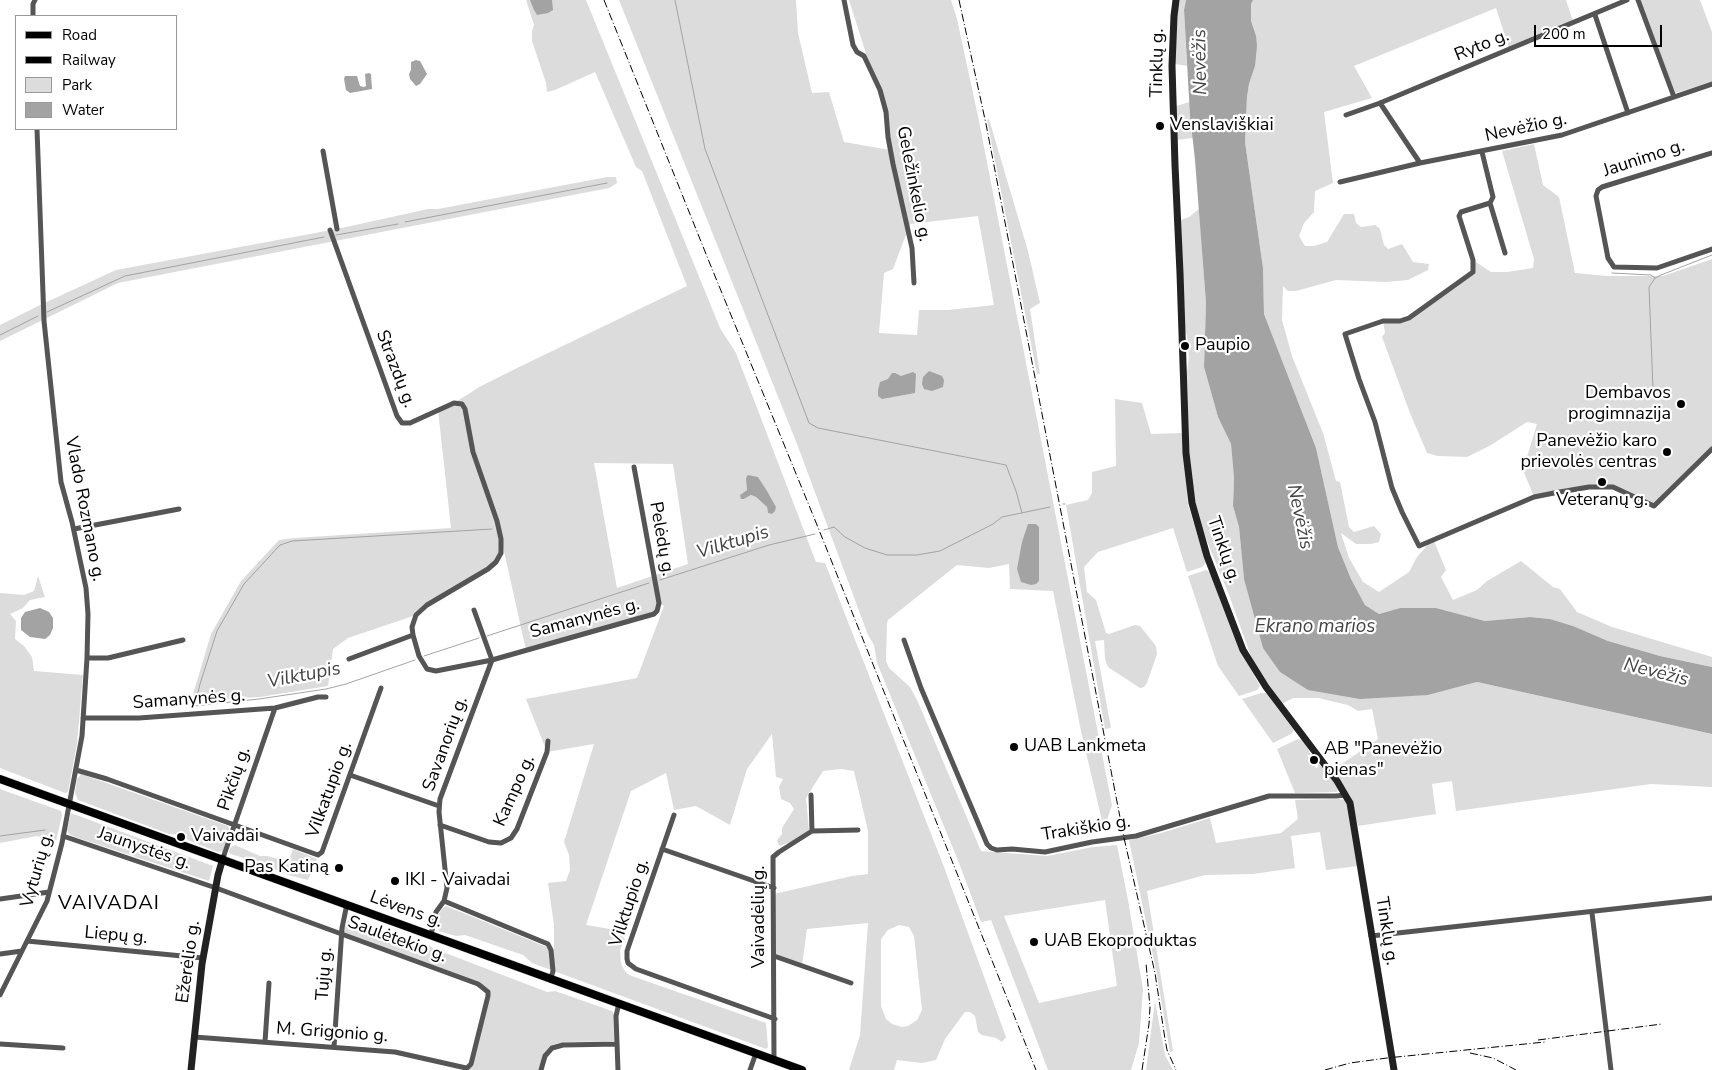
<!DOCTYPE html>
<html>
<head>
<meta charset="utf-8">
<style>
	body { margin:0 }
	#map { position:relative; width:1712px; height:1070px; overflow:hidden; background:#fff; font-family:"Nunito Sans",sans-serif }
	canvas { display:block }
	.legend { position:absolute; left:15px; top:15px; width:162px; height:115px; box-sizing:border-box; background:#fff; border:1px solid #999; margin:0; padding:6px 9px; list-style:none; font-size:15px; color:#000 }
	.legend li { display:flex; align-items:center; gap:10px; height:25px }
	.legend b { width:25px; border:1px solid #999 }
	.scale { position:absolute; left:1534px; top:25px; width:128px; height:22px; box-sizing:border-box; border:2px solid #000; border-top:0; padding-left:6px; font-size:15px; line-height:18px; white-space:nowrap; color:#000; -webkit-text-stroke:4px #fff; paint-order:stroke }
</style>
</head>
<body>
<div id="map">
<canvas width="1712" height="1070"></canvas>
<ul class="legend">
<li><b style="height:6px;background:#000"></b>Road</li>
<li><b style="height:6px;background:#000"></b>Railway</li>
<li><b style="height:14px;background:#dcdcdc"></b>Park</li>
<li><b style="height:14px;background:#a3a3a3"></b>Water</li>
</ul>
<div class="scale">200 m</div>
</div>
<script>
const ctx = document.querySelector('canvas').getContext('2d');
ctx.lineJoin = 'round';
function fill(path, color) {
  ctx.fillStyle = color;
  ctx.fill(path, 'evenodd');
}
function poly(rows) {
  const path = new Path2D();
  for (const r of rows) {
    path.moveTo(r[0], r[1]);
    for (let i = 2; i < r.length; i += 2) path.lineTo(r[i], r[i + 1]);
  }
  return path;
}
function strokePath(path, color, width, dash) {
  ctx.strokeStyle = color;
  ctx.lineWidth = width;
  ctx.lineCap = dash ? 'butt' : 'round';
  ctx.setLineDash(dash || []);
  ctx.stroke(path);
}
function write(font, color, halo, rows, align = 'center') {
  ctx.font = font + ' "Nunito Sans",sans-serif';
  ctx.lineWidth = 4.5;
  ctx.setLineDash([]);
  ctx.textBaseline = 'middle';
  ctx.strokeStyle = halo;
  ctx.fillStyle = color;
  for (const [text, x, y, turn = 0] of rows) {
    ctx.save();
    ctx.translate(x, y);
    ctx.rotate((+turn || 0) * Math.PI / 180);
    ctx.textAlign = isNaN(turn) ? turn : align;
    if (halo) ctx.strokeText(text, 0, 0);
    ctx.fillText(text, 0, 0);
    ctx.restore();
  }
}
fill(poly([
	[526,0,586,0,720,328,736,353,816,562,825,563,944,867,1006,1037,1002,1042,996,1038,982,1035,978,1032,975,1016,970,1012,965,1012,945,1039,936,1060,922,1063,897,1060,894,1070,849,1070,860,1035,868,923,807,929,802,966,774,956,774,894,852,876,868,874,868,831,854,771,841,769,823,771,806,798,809,830,791,842,779,846,777,840,782,834,782,828,794,809,790,803,781,799,779,787,783,779,776,777,772,734,747,769,730,825,696,806,674,810,666,773,631,791,586,925,616,930,625,939,620,950,621,964,625,971,629,975,766,1023,768,1047,766,1049,532,963,523,955,465,935,456,936,439,931,437,923,438,915,442,909,446,906,554,950,554,925,548,883,566,881,570,870,569,855,564,842,594,744,547,752,526,699,637,678,664,606,659,603,657,611,526,650,502,542,501,553,496,562,428,605,416,615,348,638,333,649,328,686,260,697,191,701,211,634,241,581,279,540,295,538,451,528,438,410,454,403,481,386,515,369,687,286,642,171,636,167,595,72,555,90,547,92,546,83,532,41,532,31,534,25],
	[594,463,673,464,688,564,617,588],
	[758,477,776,507,772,514,768,513,767,507,756,497,751,495,744,499,741,494,745,492],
	[899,925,909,927,914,936,922,1010,917,1020,908,1026,902,1027,892,1024,886,1019,881,1006,881,939,888,930],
	[619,0,796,0,798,33,812,93,829,92,844,142,890,150,886,112,867,57,849,0,951,0,957,19,979,121,1112,805,1107,820,1103,825,1081,731,1053,591,1010,589,1009,564,989,568,957,565,888,620,887,623,886,661,889,668,910,687,918,702,981,851,1047,856,1093,847,1117,845,1128,900,1143,989,1139,1043,1131,1070,1048,1070,991,920,981,922,959,863,877,663,874,645,868,635,797,444],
	[978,216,994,305,948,310,919,310,917,335,879,333,884,273,893,269,910,224],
	[1105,900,1117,986,1039,1003,1004,916],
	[1179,0,1186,0,1184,10,1187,66,1175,64,1177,17],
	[1253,0,1566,0,1573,21,1509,48,1496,8,1354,66,1372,98,1324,112,1333,183,1315,191,1314,212,1304,223,1299,236,1305,246,1314,246,1327,242,1344,214,1354,214,1356,223,1361,227,1375,225,1380,229,1384,245,1388,249,1402,244,1413,262,1429,264,1428,270,1408,280,1386,282,1336,280,1296,291,1288,291,1283,286,1282,320,1292,356,1323,433,1336,481,1340,482,1349,527,1354,532,1374,526,1381,534,1379,542,1371,544,1356,544,1341,533,1349,558,1363,582,1379,592,1409,572,1417,557,1430,542,1434,541,1446,570,1441,577,1453,600,1477,590,1487,581,1521,561,1553,587,1560,589,1577,612,1612,627,1712,657,1712,667,1660,656,1608,641,1573,626,1550,619,1530,617,1485,621,1436,608,1400,608,1379,614,1365,605,1351,579,1338,547,1316,448,1264,314,1263,268,1245,142,1247,97,1249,84,1255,66,1251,21,1251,4],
	[1640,0,1700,0,1712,32,1712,82,1675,93],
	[1190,102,1193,138,1177,140,1176,106],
	[989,119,1028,251,1040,303,1030,309,1040,374,1037,374,987,120],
	[1534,144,1543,185,1559,197,1575,273,1607,276,1663,276,1712,259,1712,449,1654,506,1613,487,1602,486,1534,497,1523,470,1537,424,1527,422,1491,445,1467,457,1438,456,1427,453,1410,413,1382,337,1385,333,1383,321,1409,318,1473,272,1473,260,1491,272,1507,272,1533,268,1534,259,1502,151],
	[607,177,616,177,617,183,609,188,118,283,0,341,0,325,38,306,116,270,337,229,428,209,438,209],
	[1199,209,1206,303,1204,367,1218,417,1231,444,1234,478,1233,506,1239,527,1244,579,1428,695,1477,682,1712,734,1712,787,1651,784,1456,811,1452,781,1432,784,1436,814,1358,826,1351,797,1333,770,1378,739,1372,709,1358,711,1348,705,1318,698,1293,698,1282,704,1254,665,1229,595,1200,524,1193,495,1189,444,1187,372,1189,357,1187,336,1185,330,1181,220,1189,217],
	[1115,399,1142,403,1151,434,1183,433,1188,505,1206,563,1202,567,1187,572,1173,528,1098,552,1084,567,1087,592,1096,600,1106,633,1109,634,1135,625,1140,626,1156,646,1157,654,1147,683,1144,687,1140,688,1108,667,1105,659,1104,640,1095,641,1111,728,1105,729,1066,505,1088,500,1092,493,1092,472,1116,466],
	[1206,570,1211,573,1244,657,1260,686,1257,690,1239,696,1218,666,1188,576],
	[38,576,45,597,30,600,23,608,10,614,16,621,15,639,24,646,32,657,34,671,83,675,77,744,68,792,65,793,0,768,0,593,24,595,34,591],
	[1261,693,1266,693,1294,730,1291,734,1273,743,1242,699],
	[1298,739,1302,740,1306,744,1311,755,1307,755,1316,768,1318,767,1318,763,1328,773,1338,790,1337,792,1295,793,1277,749],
	[81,774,228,826,230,831,223,851,218,852,190,841,181,835,169,834,78,800,75,793,77,779],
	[0,789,61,811,62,815,56,841,37,836,0,843],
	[1339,799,1345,800,1349,811,1358,866,1326,870,1320,832,1291,836,1295,868,1253,874,1205,875,1147,891,1173,1051,1170,1052,1156,970,1129,840,1161,833,1210,818,1216,843,1281,833,1298,819,1295,800],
	[71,813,213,866,209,881,75,837,69,834,67,830],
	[235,845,260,856,268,856,288,862,293,849,317,859,308,880,288,875,268,866,231,854,229,852,230,848],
	[349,919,413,941,417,941,428,945,435,949,547,992,555,991,612,1011,616,1016,617,1041,569,1042,554,1044,549,1047,545,1052,539,1070,465,1070,471,1064,488,996,485,989,341,934],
	[1155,1001,1165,1055,1173,1070,1146,1070]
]), '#dcdcdc');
fill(poly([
	[530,0,552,0,553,10,548,13,537,15,534,10],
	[1186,0,1253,0,1251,4,1251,21,1256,36,1257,46,1255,66,1249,84,1247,97,1245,142,1263,268,1264,314,1316,448,1338,547,1351,579,1365,605,1379,614,1400,608,1436,608,1485,621,1530,617,1550,619,1573,626,1608,641,1660,656,1712,667,1712,734,1477,682,1428,695,1360,699,1308,690,1280,672,1263,648,1244,579,1239,527,1233,506,1234,478,1231,444,1218,417,1204,367,1206,303,1195,160,1190,115,1184,10],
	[416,60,420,61,427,74,420,84,416,86,410,79,409,74,411,70,411,62],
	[369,73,371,74,372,89,350,93,346,90,344,79,345,76,357,76,360,86,364,87,366,86,365,74],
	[929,371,942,376,944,380,943,387,932,391,924,389,922,384,923,377],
	[913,372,916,374,915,393,882,399,878,396,878,390,880,382,888,379,892,373,895,373,901,376],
	[748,475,758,477,767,491,776,507,775,511,772,514,768,513,767,507,756,497,751,495,744,499,741,499,740,495,747,490,746,478],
	[1028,524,1036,524,1039,527,1039,581,1036,584,1031,585,1021,582,1017,569,1022,542],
	[40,608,49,612,53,618,53,628,50,635,45,639,30,637,21,630,21,618,25,612]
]), '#a3a3a3');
strokePath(poly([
	[675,0,705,149,809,423,818,428,1006,465,1016,491,1022,513],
	[405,222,607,183],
	[336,235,398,224],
	[1612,273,1651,275,1655,278],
	[47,312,125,276,324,237],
	[0,335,38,316],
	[1653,389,1649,287,1655,278,1661,275,1712,255],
	[1063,504,1065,504],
	[824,530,834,527,845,537,865,548,887,555,917,555,940,551,993,524,1002,517,1050,507],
	[660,580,769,545,815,534],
	[487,636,649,583],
	[424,656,479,638],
	[415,660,346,684,326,689,259,699,195,706,200,684,217,631,244,584,280,545,292,541,492,529],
	[0,836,45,830]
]), '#a3a3a3', 1);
const primary = poly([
	[0,779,802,1070]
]);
strokePath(primary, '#dbdbdb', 9);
strokePath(poly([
	[844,0,853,45,857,52,864,56,880,90,886,112,888,137,893,164,912,248,914,283],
	[1638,0,1674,97],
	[1595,15,1628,113],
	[33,16,33,4,35,0],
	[1380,103,1420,163],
	[1346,115,1380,103,1627,0],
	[323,151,337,229],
	[1482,152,1493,197,1490,203,1461,212,1459,216,1473,260,1473,272,1409,318,1400,321,1383,321,1345,334,1359,379,1375,422,1392,488,1402,512,1419,546,1534,497,1554,493,1589,487,1613,487,1654,506,1712,449],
	[1712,153,1602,187,1598,190,1596,196,1608,258,1614,267,1657,268,1712,249],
	[1340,182,1420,163,1562,135,1712,84],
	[1490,203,1505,253],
	[330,230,397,416,402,423,410,423,454,403,462,404,465,409,473,452,497,521,501,539,501,553,496,562,488,569,427,605,416,615,412,627,413,635],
	[74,529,179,509],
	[474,610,492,660,440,799,439,812,447,888,444,901,548,944,551,950,553,971,551,978],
	[904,640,921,688,962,785,987,844,991,848,997,850,1012,849,1045,852,1092,842,1136,836,1269,796,1336,796,1346,795],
	[87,658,108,658,183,640],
	[349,659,413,635,419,656,427,669,436,671,492,660,654,614,657,611,659,603,634,467],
	[83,718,139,718,275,708,318,697,326,697],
	[76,770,107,779,318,855,322,852,381,688],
	[350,775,439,806],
	[674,815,627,951,627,959,628,963,636,969,775,1019],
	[440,825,489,842,501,843,511,838,517,829,547,752,548,741],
	[812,831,858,830],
	[63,836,216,888,478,984,488,992,488,996,471,1064,465,1070],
	[662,849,774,888],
	[223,858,275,708],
	[0,899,49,892],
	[1592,913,1611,1070],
	[431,935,436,912,444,901],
	[1371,936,1712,898],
	[27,941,203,958],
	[0,954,22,951],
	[774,956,851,983],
	[0,995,47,901,62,843,82,736,87,658,88,614,86,588,72,522,61,482,44,321,37,129],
	[194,1037,395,1052,466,1068],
	[265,1042,269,983],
	[0,1044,63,1048],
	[334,1047,342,928,347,904],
	[774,1060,773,857,779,852,812,831,811,795],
	[541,1070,545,1056,552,1048,563,1045,617,1044],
	[618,1070,616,1016,619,1003],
	[750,1070,756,1053]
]), '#555', 5);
strokePath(poly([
	[1176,0,1174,16,1172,66,1175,165,1180,273,1186,453,1192,503,1207,556,1243,650,1266,687,1337,781,1350,803,1394,1070],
	[191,1070,202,964,218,875,223,858]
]), '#222', 7);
strokePath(primary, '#000', 8);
strokePath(poly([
	[604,0,708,259,815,520,1036,1070],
	[959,0,986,124,1124,838,1155,973,1165,1039,1167,1050,1176,1070],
	[1538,1040,1662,1024],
	[1470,1053,1493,1058,1516,1070],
	[1142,1070,1149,1024,1150,1007,1146,963],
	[1325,1070,1350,1063,1387,1058,1545,1042]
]), '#000', 1, [8, 2.5, 1, 2.5]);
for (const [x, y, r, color] of [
	[1160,126,5,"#000"],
	[1185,346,5,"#000"],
	[1681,404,5,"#000"],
	[1667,452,5,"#000"],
	[1602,482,5,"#000"],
	[1014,747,5,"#000"],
	[1314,760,5,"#000"],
	[181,837,5,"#000"],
	[339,868,5,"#000"],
	[395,881,5,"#000"],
	[1034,942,5,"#000"]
]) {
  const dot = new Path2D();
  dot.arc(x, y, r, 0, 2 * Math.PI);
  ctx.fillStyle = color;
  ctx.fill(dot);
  strokePath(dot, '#fff', 2);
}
write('18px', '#000', '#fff', [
	["Ryto g.",1482,46,-22],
	["Tinklų g.",1158,63,-89],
	["Nevėžio g.",1526,128,-12],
	["Jaunimo g.",1644,159,-18],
	["Geležinkelio g.",913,184,79],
	["Strazdų g.",395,369,69],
	["Vlado Rozmano g.",84,509,79],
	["Pelėdų g.",661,539,80],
	["Tinklų g.",1223,550,71],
	["Samanynės g.",585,619,-15],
	["Samanynės g.",189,700,-4],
	["Savanorių g.",446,744,-70],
	["Pikčių g.",235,779,-71],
	["Vilkatupio g.",330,790,-70],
	["Kampo g.",515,791,-66],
	["Trakiškio g.",1086,829,-9],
	["Jaunystės g.",144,849,19],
	["Vyturių g.",38,870,-74],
	["Vilktupio g.",630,903,-72],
	["Lėvens g.",406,910,20],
	["Vaivadėlių g.",760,917,-90],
	["Tinklų g.",1386,931,81],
	["Liepų g.",116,936,5],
	["Saulėtekio g.",397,940,20],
	["Ežerėlio g.",189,962,-82],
	["Tujų g.",325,974,-86],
	["M. Grigonio g.",332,1033,4]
]);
write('18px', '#000', '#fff', [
	["Venslaviškiai",1170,126],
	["Paupio",1195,346],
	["Dembavos",1671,394,"right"],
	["progimnazija",1671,415,"right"],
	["Panevėžio karo",1657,442,"right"],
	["prievolės centras",1657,463,"right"],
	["Veteranų g.",1602,501,"center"],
	["UAB Lankmeta",1024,747],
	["AB \"Panevėžio",1324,750],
	["pienas\"",1324,771],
	["Vaivadai",191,837],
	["Pas Katiną",329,868,"right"],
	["IKI - Vaivadai",405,881],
	["UAB Ekoproduktas",1044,942]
], 'left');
write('italic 19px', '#444', '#fff', [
	["Nevėžis",1201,62,-91],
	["Nevėžis",1299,517,78],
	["Vilktupis",733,543,-17],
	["Ekrano marios",1315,627],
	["Nevėžis",1656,673,14],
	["Vilktupis",304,676,-11]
]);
ctx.letterSpacing = '1px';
write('20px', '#000', '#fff', [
	["VAIVADAI",109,904]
]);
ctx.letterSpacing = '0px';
</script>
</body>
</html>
